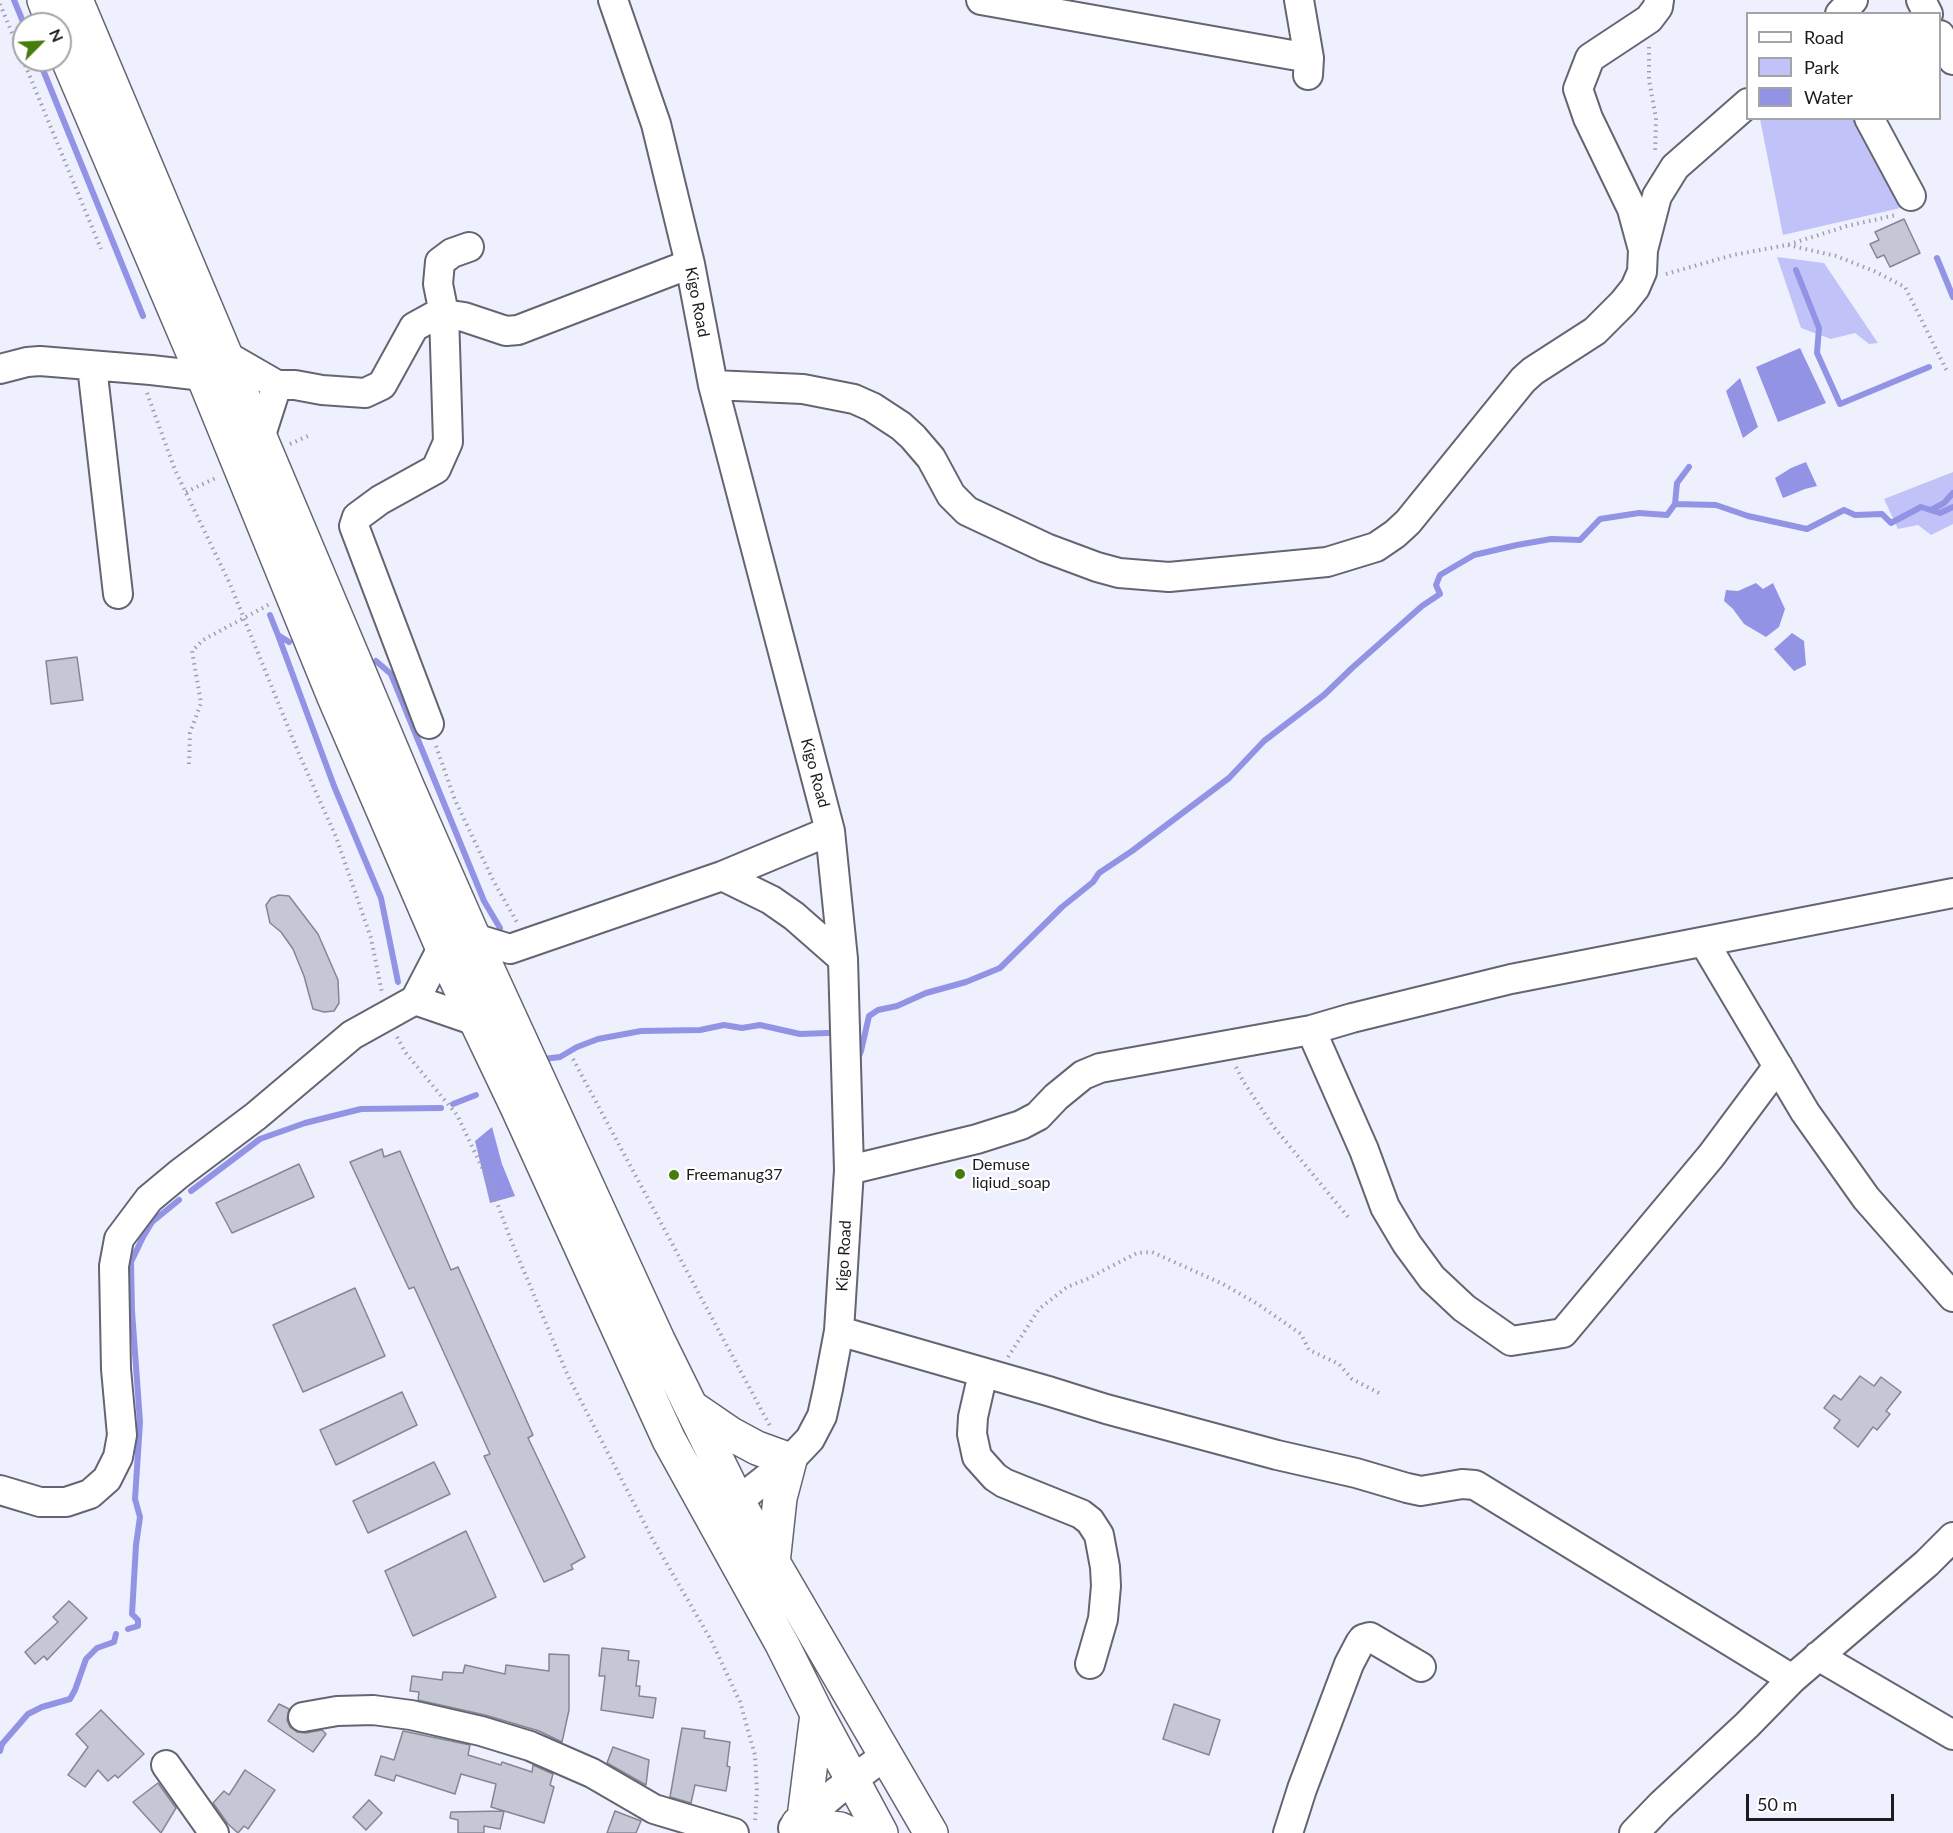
<!DOCTYPE html>
<html>
<head>
<meta charset="utf-8">
<style>
	body { margin:0 }
	#map { position:relative; width:1953px; height:1833px; overflow:hidden; background:#eff0fe; font-family:Lato,sans-serif }
	canvas { display:block }
	.legend { position:absolute; left:1746px; top:12px; width:195px; height:108px; box-sizing:border-box; background:#fff; border:2px solid #a4a4a6; margin:0; padding:8px 10px; list-style:none; font-size:18px; color:#1b1b20 }
	.legend li { display:flex; align-items:center; gap:12px; height:30px }
	.legend b { width:30px; border:2px solid #a4a4a6 }
	.north { position:absolute; left:12px; top:12px; width:60px; height:60px; box-sizing:border-box; background:#fff; border:2px solid #a4a4a6; border-radius:50%; rotate:66deg; font-size:16px; font-weight:700; line-height:24px; text-align:center; color:#1b1b20 }
	.north::after { content:''; display:block; margin:auto; width:21px; height:27px; background:#477c0d; clip-path:polygon(50% 0,100% 100%,50% 72%,0 100%) }
	.scale { position:absolute; left:1746px; top:1794px; width:148px; height:27px; box-sizing:border-box; border:3px solid #1b1b20; border-top:0; padding-left:8px; font-size:18px; line-height:21px; white-space:nowrap; color:#1b1b20; -webkit-text-stroke:4px #fff; paint-order:stroke }
</style>
</head>
<body>
<div id="map">
<canvas width="1953" height="1833"></canvas>
<ul class="legend">
<li><b style="height:8px;background:#fff"></b>Road</li>
<li><b style="height:16px;background:#c1c3f8"></b>Park</li>
<li><b style="height:16px;background:#9393e6"></b>Water</li>
</ul>
<div class="north">N</div>
<div class="scale">50 m</div>
</div>
<script>
const ctx = document.querySelector('canvas').getContext('2d');
ctx.lineJoin = 'round';
function fill(path, color) {
  ctx.fillStyle = color;
  ctx.fill(path, 'evenodd');
}
function poly(rows) {
  const path = new Path2D();
  for (const r of rows) {
    path.moveTo(r[0], r[1]);
    for (let i = 2; i < r.length; i += 2) path.lineTo(r[i], r[i + 1]);
  }
  return path;
}
function strokePath(path, color, width, dash) {
  ctx.strokeStyle = color;
  ctx.lineWidth = width;
  ctx.lineCap = dash ? 'butt' : 'round';
  ctx.setLineDash(dash || []);
  ctx.stroke(path);
}
function write(font, color, halo, rows, align = 'center') {
  ctx.font = font + ' Lato,sans-serif';
  ctx.lineWidth = 4.5;
  ctx.setLineDash([]);
  ctx.textBaseline = 'middle';
  ctx.strokeStyle = halo;
  ctx.fillStyle = color;
  for (const [text, x, y, turn = 0] of rows) {
    ctx.save();
    ctx.translate(x, y);
    ctx.rotate((+turn || 0) * Math.PI / 180);
    ctx.textAlign = isNaN(turn) ? turn : align;
    if (halo) ctx.strokeText(text, 0, 0);
    ctx.fillText(text, 0, 0);
    ctx.restore();
  }
}
fill(poly([
	[1760,119,1858,119,1905,207,1783,235],
	[1777,257,1824,263,1878,343,1869,344,1855,333,1831,339,1801,328],
	[1953,472,1953,524,1931,535,1918,525,1898,529,1884,499]
]), '#c1c3f8');
fill(poly([
	[1800,348,1826,403,1778,422,1756,367],
	[1740,378,1758,427,1743,438,1726,391],
	[1806,462,1817,486,1805,489,1783,498,1775,478,1791,468],
	[1756,583,1763,589,1773,583,1785,609,1779,627,1766,637,1744,624,1733,609,1724,601,1726,590,1738,591],
	[1792,633,1804,641,1806,665,1794,671,1774,649],
	[492,1127,502,1164,515,1196,490,1203,475,1141]
]), '#9393e6');
strokePath(poly([
	[14,0,24,24],
	[39,60,143,316],
	[1937,258,1953,297],
	[1796,270,1819,328,1817,353,1840,404,1929,367],
	[1675,504,1716,505,1748,516,1807,529,1844,510,1855,515,1882,514,1891,523,1921,507,1940,513,1953,507],
	[1931,510,1944,503,1953,493],
	[270,615,278,635,289,642],
	[278,635,334,786,381,898,398,982],
	[376,661,391,674,484,901,500,928],
	[543,1059,560,1057,577,1047,598,1039,641,1031,700,1030,724,1025,742,1028,760,1025,800,1034,828,1033],
	[856,1059,858,1058,861,1051,869,1016,878,1010,897,1006,926,993,966,982,1000,968,1062,907,1093,882,1099,873,1132,851,1229,778,1264,741,1324,695,1352,668,1422,606,1440,594,1436,585,1440,575,1474,555,1517,545,1551,539,1580,540,1600,519,1639,513,1667,515,1675,504,1677,483,1689,467],
	[453,1104,476,1095],
	[191,1191,260,1139,305,1123,361,1109,441,1108],
	[128,1629,138,1626,138,1620,132,1614,136,1545,140,1517,135,1499,140,1422,132,1311,131,1262,143,1237,152,1222,179,1200],
	[0,1751,2,1744,28,1714,42,1707,70,1699,75,1690,86,1659,97,1648,114,1642,116,1634]
]), '#9393e6', 6);
const building = poly([
	[1904,219,1920,253,1890,267,1884,255,1877,258,1870,244,1879,240,1875,232,1904,219],
	[77,657,83,700,51,704,46,661,77,657],
	[279,895,289,896,318,934,338,980,339,1003,334,1011,324,1012,313,1009,304,976,293,949,281,932,270,923,266,905,271,898,279,895],
	[382,1149,384,1157,400,1151,451,1270,458,1267,533,1435,528,1438,585,1557,571,1565,573,1569,544,1582,484,1456,490,1454,414,1287,409,1289,350,1162,382,1149],
	[299,1164,314,1197,232,1233,216,1203,299,1164],
	[355,1288,385,1356,303,1392,273,1325,355,1288],
	[1860,1376,1874,1386,1881,1377,1901,1392,1886,1411,1890,1414,1877,1430,1873,1427,1858,1447,1834,1428,1840,1420,1824,1408,1834,1395,1841,1400,1860,1376],
	[402,1392,417,1425,336,1465,320,1430,402,1392],
	[434,1462,450,1494,368,1533,353,1501,434,1462],
	[466,1531,496,1597,413,1636,385,1571,466,1531],
	[69,1601,87,1618,47,1660,44,1656,35,1664,25,1652,58,1622,53,1617,69,1601],
	[602,1648,629,1651,628,1660,639,1661,636,1686,640,1686,639,1696,656,1698,653,1718,601,1710,605,1676,599,1676,602,1648],
	[549,1654,569,1655,569,1710,562,1742,539,1731,485,1715,418,1700,419,1692,410,1691,412,1676,442,1680,443,1672,463,1673,465,1665,505,1674,506,1665,549,1671,549,1654],
	[279,1704,289,1709,287,1720,290,1727,297,1732,306,1733,322,1730,326,1734,313,1752,268,1721,279,1704],
	[1174,1704,1220,1720,1209,1755,1163,1739,1174,1704],
	[101,1710,144,1754,118,1778,115,1775,108,1781,98,1770,85,1787,68,1775,88,1747,76,1734,101,1710],
	[682,1728,705,1731,704,1738,730,1742,727,1766,730,1767,726,1791,695,1785,691,1803,670,1797,682,1728],
	[403,1731,470,1745,468,1755,501,1765,502,1762,532,1772,533,1765,553,1774,550,1785,554,1787,544,1823,491,1807,496,1784,461,1774,455,1794,396,1775,394,1781,375,1775,381,1756,394,1760,403,1731],
	[613,1747,649,1760,646,1785,607,1763,613,1747],
	[245,1770,275,1790,248,1829,244,1826,238,1833,228,1824,213,1803,224,1791,229,1795,245,1770],
	[158,1783,176,1808,161,1833,133,1802,158,1783],
	[369,1800,382,1813,366,1830,353,1817,369,1800],
	[504,1811,500,1829,484,1826,484,1833,458,1833,458,1820,450,1818,451,1812,504,1811],
	[615,1811,641,1821,636,1833,607,1833,615,1811]
]);
fill(building, '#c6c7d5');
strokePath(building, '#858693', 1.5);
const minor = poly([
	[613,0,656,124,690,264,713,385,830,831,843,959,849,1170,839,1331,828,1389,822,1416,810,1439,790,1460,720,1515],
	[981,0,1309,58],
	[1299,0,1309,58,1308,75],
	[1921,0,1928,14],
	[1840,14,1853,0],
	[1940,35,1953,60],
	[1869,118,1911,196],
	[1642,246,1632,209,1588,118,1578,89,1590,58,1649,19,1658,7,1659,0],
	[225,355,277,385,295,385,322,390,365,393,382,385,414,327,434,316,444,314,464,317,506,331,518,330,690,264],
	[92,366,118,594],
	[0,369,27,362,40,361,151,370,203,376],
	[713,385,803,389,854,399,872,407,901,426,913,437,931,458,951,495,967,511,1046,548,1097,567,1119,573,1169,577,1327,562,1376,547,1395,534,1408,522,1523,380,1533,371,1595,331,1623,303,1635,288,1642,272,1643,250,1657,196,1675,167,1748,103],
	[260,438,277,385],
	[429,724,354,526,357,517,380,500,436,469,448,442,444,314,438,284,440,262,452,253,469,247],
	[722,876,771,900,794,916,843,959],
	[474,938,510,949,722,876,830,831],
	[1704,942,1805,1112,1866,1198,1953,1297],
	[415,1000,476,1021],
	[1311,1030,1364,1150,1385,1207,1407,1244,1432,1278,1464,1308,1511,1341,1563,1333,1711,1156,1778,1066],
	[849,1170,977,1139,1021,1125,1038,1116,1056,1097,1083,1075,1100,1068,1311,1030,1352,1018,1511,979,1953,893],
	[839,1331,1048,1391,1106,1409,1277,1455,1356,1473,1407,1488,1421,1491,1462,1484,1475,1485,1792,1679],
	[983,1373,973,1417,972,1434,977,1457,995,1477,1004,1483,1081,1514,1090,1521,1099,1535,1105,1567,1106,1586,1103,1619,1090,1664],
	[0,1490,40,1502,66,1502,90,1494,107,1479,118,1457,122,1435,116,1369,114,1266,119,1239,149,1199,179,1174,256,1116,352,1035,415,1000,442,948],
	[1818,1656,1953,1735],
	[303,1717,337,1711,373,1710,411,1715,481,1731,530,1746,592,1773,654,1809,734,1833],
	[166,1765,214,1833],
	[793,1828,836,1792,886,1755],
	[1288,1833,1302,1789,1349,1664,1360,1643,1363,1639,1370,1637,1421,1667],
	[1634,1833,1661,1805,1747,1725,1792,1679,1927,1563,1953,1537]
]);
const highway = poly([
	[44,0,53,24],
	[76,0,408,788,484,961,658,1340,738,1502,931,1833],
	[60,41,203,376,334,697,455,977,517,1107,669,1440,782,1644,817,1714,881,1833],
	[693,1408,731,1434,757,1448,790,1460,780,1498,773,1563],
	[804,1818,817,1714],
	[798,1824,840,1829,849,1833]
]);
strokePath(minor, '#646571', 32);
strokePath(highway, '#646571', 36);
strokePath(poly([
	[0,4,101,249],
	[1649,47,1649,80,1656,118,1655,153],
	[1788,245,1836,256,1874,271,1905,287,1947,371],
	[1666,274,1733,255,1787,245,1847,226,1896,215],
	[147,393,175,470,230,584,299,754,336,837,371,938,382,993],
	[290,444,308,436],
	[186,492,218,477],
	[436,746,455,800,494,882,518,924],
	[189,764,190,733,201,703,192,651,203,640,270,604],
	[397,1037,405,1052,457,1115,491,1186,510,1238,568,1376,653,1540,711,1640,740,1702,755,1755,757,1792,755,1820],
	[573,1059,770,1426],
	[1236,1067,1243,1081,1273,1126,1348,1217],
	[1008,1357,1039,1309,1067,1287,1087,1279,1137,1253,1152,1252,1223,1284,1256,1303,1301,1334,1309,1350,1339,1364,1352,1379,1381,1394]
]), '#9f9faa', 4, [1.5, 4.5]);
strokePath(minor, '#fff', 28);
strokePath(highway, '#fff', 33);
for (const [x, y, r, color] of [
	[960,1174,6,"#477c0d"],
	[674,1175,6,"#477c0d"]
]) {
  const dot = new Path2D();
  dot.arc(x, y, r, 0, 2 * Math.PI);
  ctx.fillStyle = color;
  ctx.fill(dot);
  strokePath(dot, '#fff', 2);
}
write('16px', '#1b1b20', '#fff', [
	["Kigo Road",697,302,79],
	["Kigo Road",815,773,75],
	["Kigo Road",844,1256,-87]
]);
write('16px', '#1b1b20', '#fff', [
	["Demuse",972,1165],
	["liqiud_soap",972,1183],
	["Freemanug37",686,1175]
], 'left');
</script>
</body>
</html>
